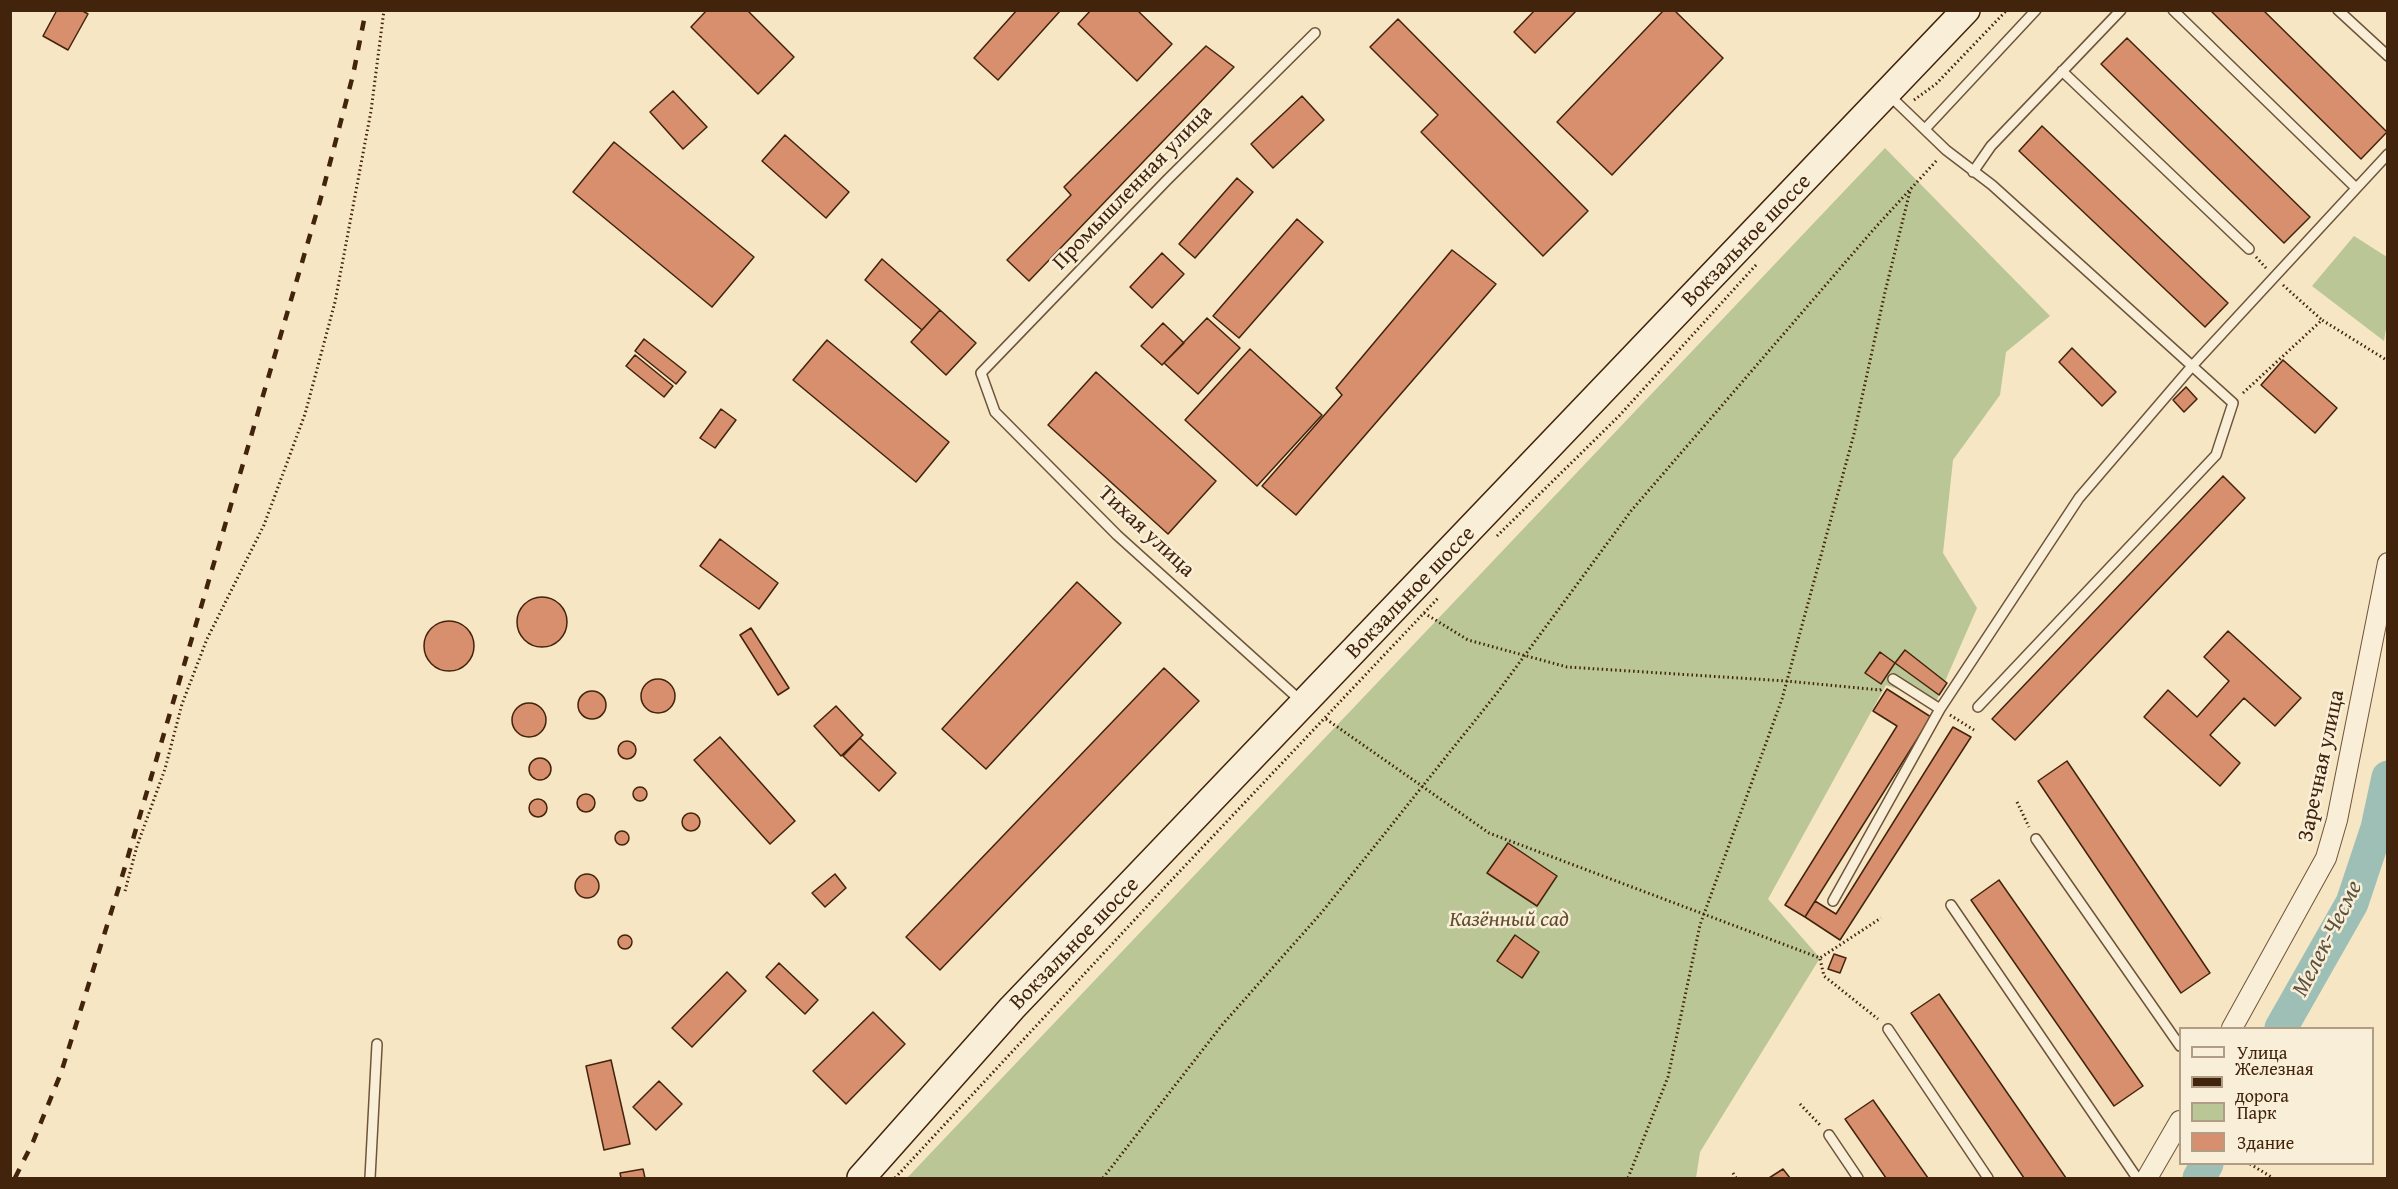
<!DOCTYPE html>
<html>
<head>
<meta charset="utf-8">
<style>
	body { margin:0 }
	#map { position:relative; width:2398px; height:1189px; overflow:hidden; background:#f6e6c3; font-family:"Gentium Book Plus",serif }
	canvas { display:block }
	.frame { position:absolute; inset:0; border:12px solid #42230c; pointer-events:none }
	.legend { position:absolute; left:2179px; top:1027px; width:195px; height:138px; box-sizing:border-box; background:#f9efd8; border:2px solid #b09d86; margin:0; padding:8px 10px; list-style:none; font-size:18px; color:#42230c }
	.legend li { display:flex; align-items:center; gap:12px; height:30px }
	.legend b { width:30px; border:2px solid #b09d86 }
</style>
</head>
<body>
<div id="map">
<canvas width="2398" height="1189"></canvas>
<div class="frame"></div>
<ul class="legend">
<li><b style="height:8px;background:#f9efd8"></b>Улица</li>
<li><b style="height:8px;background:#42230c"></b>Железная дорога</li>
<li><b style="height:16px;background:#bac695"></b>Парк</li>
<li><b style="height:16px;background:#d88f6d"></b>Здание</li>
</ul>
</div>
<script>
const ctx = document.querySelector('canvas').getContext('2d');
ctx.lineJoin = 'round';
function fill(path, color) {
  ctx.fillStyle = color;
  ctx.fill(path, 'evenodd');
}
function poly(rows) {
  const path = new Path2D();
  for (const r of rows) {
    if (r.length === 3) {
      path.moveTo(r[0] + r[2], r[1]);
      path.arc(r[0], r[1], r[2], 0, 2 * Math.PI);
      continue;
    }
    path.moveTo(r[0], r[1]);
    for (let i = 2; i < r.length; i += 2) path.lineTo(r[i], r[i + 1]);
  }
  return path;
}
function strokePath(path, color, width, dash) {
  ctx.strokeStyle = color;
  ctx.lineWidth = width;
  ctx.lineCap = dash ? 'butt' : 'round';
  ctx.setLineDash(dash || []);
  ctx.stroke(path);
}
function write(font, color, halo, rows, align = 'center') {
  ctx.font = font + ' "Gentium Book Plus",serif';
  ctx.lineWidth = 5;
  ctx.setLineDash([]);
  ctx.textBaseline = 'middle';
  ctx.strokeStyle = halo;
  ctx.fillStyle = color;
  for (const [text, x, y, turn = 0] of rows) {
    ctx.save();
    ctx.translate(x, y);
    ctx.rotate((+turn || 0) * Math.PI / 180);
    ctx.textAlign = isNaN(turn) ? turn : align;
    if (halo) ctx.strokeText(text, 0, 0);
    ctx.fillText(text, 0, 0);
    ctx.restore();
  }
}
fill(poly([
	[1885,148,2050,316,2006,352,2000,395,1953,460,1943,553,1977,608,1936,702,1886,685,1768,899,1820,958,1700,1152,1696,1178,907,1178],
	[2354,236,2387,257,2388,316,2384,341,2312,286]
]), '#bac695');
strokePath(poly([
	[2281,1028,2352,903,2377,828,2388,777],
	[2199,1178,2207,1164]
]), '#9dbfb5', 33);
const building = poly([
	[57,10,81,10,88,14,68,50,43,36,57,10],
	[707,10,747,10,794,57,758,94,691,27,707,10],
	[1017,10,1061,10,998,80,974,58,1017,10],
	[1091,10,1137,10,1172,44,1137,81,1078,24,1091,10],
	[1535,10,1577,10,1535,53,1514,32,1535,10],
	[1664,10,1674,10,1723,58,1612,175,1557,122,1664,10],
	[2210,10,2263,10,2387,132,2361,159,2210,10],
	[1398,19,1588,211,1543,256,1421,132,1438,115,1370,47,1398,19],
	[2127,38,2310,217,2284,243,2101,64,2127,38],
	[1206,46,1234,67,1029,281,1007,260,1071,195,1064,187,1206,46],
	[673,91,707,127,683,149,650,112,673,91],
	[1302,96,1324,120,1273,168,1251,144,1302,96],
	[2042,126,2228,303,2205,327,2019,151,2042,126],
	[785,135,849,192,826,218,762,161,785,135],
	[614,142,754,257,712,307,573,192,614,142],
	[1237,178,1253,192,1195,258,1179,244,1237,178],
	[1297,219,1323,242,1239,338,1213,316,1297,219],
	[1452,250,1496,284,1296,515,1262,486,1342,395,1336,388,1452,250],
	[1162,253,1184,274,1152,308,1130,287,1162,253],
	[882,259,940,310,922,330,865,280,882,259],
	[940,310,976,343,946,375,911,342,940,310],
	[1207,318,1240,348,1198,394,1164,363,1207,318],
	[1163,323,1184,343,1162,365,1141,346,1163,323],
	[644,339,686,372,676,384,635,351,644,339],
	[827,340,949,442,916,482,793,380,827,340],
	[2072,348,2116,392,2102,406,2059,362,2072,348],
	[1250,349,1322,415,1257,486,1185,420,1250,349],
	[635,355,673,386,664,397,626,366,635,355],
	[2283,360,2337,408,2315,433,2261,385,2283,360],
	[1096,372,1216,481,1168,534,1048,425,1096,372],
	[2186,387,2197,399,2184,412,2173,400,2186,387],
	[721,409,736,420,715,448,700,438,721,409],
	[2223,476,2245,498,2015,740,1992,719,2223,476],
	[720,539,778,583,759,609,700,566,720,539],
	[1077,582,1121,623,986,769,942,729,1077,582],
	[542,622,25],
	[449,646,25],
	[751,628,789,688,778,695,740,635,751,628],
	[2228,631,2301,698,2275,726,2244,698,2210,735,2240,763,2220,786,2144,717,2168,690,2197,717,2229,681,2204,657,2228,631],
	[1905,650,1947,683,1939,695,1895,663,1905,650],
	[1880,652,1895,663,1881,684,1865,673,1880,652],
	[1164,668,1199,701,940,970,906,937,1164,668],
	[658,696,17],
	[1887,689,1931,717,1805,917,1785,905,1897,726,1873,711,1887,689],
	[592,705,14],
	[529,720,17],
	[836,706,863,735,841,756,814,726,836,706],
	[1953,727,1971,737,1840,940,1805,917,1815,901,1836,914,1953,727],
	[720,737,795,821,770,844,694,760,720,737],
	[860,738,896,773,879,791,843,756,860,738],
	[627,750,9],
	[540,769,11],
	[2067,761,2210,973,2181,993,2038,781,2067,761],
	[640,794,7],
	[586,803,9],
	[538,808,9],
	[691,822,9],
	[622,838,7],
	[1508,843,1557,876,1537,906,1487,873,1508,843],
	[587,886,12],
	[835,874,846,888,825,907,812,893,835,874],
	[1999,880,2143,1086,2114,1106,1971,900,1999,880],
	[1515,935,1539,952,1522,978,1497,961,1515,935],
	[625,942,7],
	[1834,954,1846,958,1840,973,1828,969,1834,954],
	[779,963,818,1000,805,1014,766,977,779,963],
	[727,972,746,991,692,1047,672,1028,727,972],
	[1939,994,2066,1178,2024,1178,1911,1013,1939,994],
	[873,1012,905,1044,846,1104,813,1071,873,1012],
	[611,1060,630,1144,604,1150,586,1066,611,1060],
	[659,1081,682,1104,656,1130,633,1107,659,1081],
	[1873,1100,1928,1178,1886,1178,1845,1119,1873,1100],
	[643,1169,645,1178,621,1178,620,1173,643,1169],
	[1783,1169,1790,1178,1769,1178,1783,1169]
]);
fill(building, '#d88f6d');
strokePath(building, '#42230c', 1.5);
const service = poly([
	[2173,10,2356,188],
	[2338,10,2388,56],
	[2062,71,2249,249],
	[1889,95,1946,150,1992,185,2233,403,2216,455,1978,707],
	[1925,129,2036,10],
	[1973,172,1991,146,2121,10],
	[1893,679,1940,709],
	[1301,701,1117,535,995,412,981,373,1167,180,1315,33],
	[2036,839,2180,1046],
	[1833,901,1940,709,2079,498,2193,365,2388,154],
	[1951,905,2137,1178],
	[1888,1029,1988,1178],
	[1829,1135,1858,1178],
	[370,1178,377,1044]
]);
const minor = poly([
	[2232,1028,2326,858,2337,820,2388,563],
	[2147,1178,2180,1121]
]);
const secondary = poly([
	[861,1178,1012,1008,1966,10]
]);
strokePath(service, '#6f543a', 12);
strokePath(minor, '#6f543a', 22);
strokePath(secondary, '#42230c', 30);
strokePath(poly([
	[1914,100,1936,84,2007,10],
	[2256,257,2266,268],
	[2283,285,2322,320],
	[2243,393,2322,320,2388,361],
	[1497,536,1619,416,1756,265],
	[1424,613,1468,640,1567,667,1786,681,1880,690,1883,688],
	[1950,715,1974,730],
	[1326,719,1489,833,1820,958,1881,918],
	[2017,802,2029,827],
	[125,891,137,846,165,769,182,704,207,639,264,525,305,414,335,302,371,111,384,10],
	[1820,959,1824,976,1878,1019],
	[1800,1104,1820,1125],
	[2250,1164,2273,1178],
	[1733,1173,1736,1178],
	[895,1178,1165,887,1439,597],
	[1103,1178,1222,1025,1322,912,1497,693,1631,511,1874,229,1938,159],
	[1628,1178,1668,1077,1700,925,1782,699,1854,434,1885,292,1910,191]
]), '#42230c', 3, [1.5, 3]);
strokePath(service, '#f9efd8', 9);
strokePath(minor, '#f9efd8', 20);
strokePath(secondary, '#f9efd8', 27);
strokePath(poly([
	[15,1178,33,1142,61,1073,119,887,320,201,353,75,366,10]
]), '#42230c', 4.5, [10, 10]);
write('22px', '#42230c', '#f9efd8', [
	["Промышленная улица",1133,188,-46],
	["Вокзальное шоссе",1747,241,-46],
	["Тихая улица",1146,532,43],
	["Вокзальное шоссе",1411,593,-46],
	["Заречная улица",2322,766,-78],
	["Вокзальное шоссе",1075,944,-46]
]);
write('italic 22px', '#604c2e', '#f9efd8', [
	["Казённый сад",1509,920]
]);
write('italic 24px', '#5d523f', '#f9efd8', [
	["Мелек-Чесме",2328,939,-63]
]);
</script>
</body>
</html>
